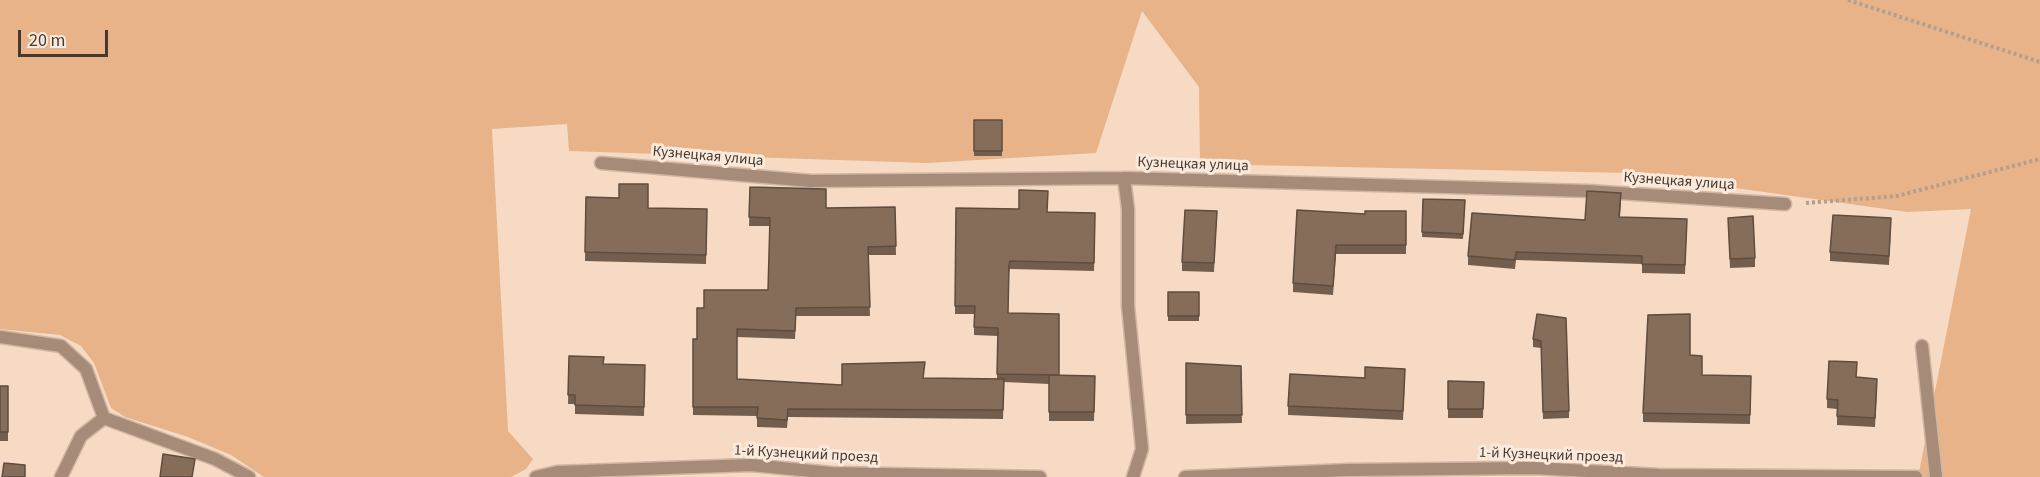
<!DOCTYPE html>
<html>
<head>
<meta charset="utf-8">
<style>
	body { margin:0 }
	#map { position:relative; width:2040px; height:477px; overflow:hidden; background:#f6dac4; font-family:"Source Sans 3",sans-serif }
	canvas { display:block }
	.scale { position:absolute; left:18px; top:30px; width:90px; height:27px; box-sizing:border-box; border:3px solid #453931; border-top:0; padding-left:8px; font-size:18px; line-height:21px; white-space:nowrap; color:#453931; -webkit-text-stroke:4px #fbeadc; paint-order:stroke }
</style>
</head>
<body>
<div id="map">
<canvas width="2040" height="477"></canvas>
<div class="scale">20 m</div>
</div>
<script>
const ctx = document.querySelector('canvas').getContext('2d');
ctx.lineJoin = 'round';
function fill(path, color) {
  ctx.fillStyle = color;
  ctx.fill(path, 'evenodd');
}
function poly(rows) {
  const path = new Path2D();
  for (const r of rows) {
    path.moveTo(r[0], r[1]);
    for (let i = 2; i < r.length; i += 2) path.lineTo(r[i], r[i + 1]);
  }
  return path;
}
function strokePath(path, color, width, dash) {
  ctx.strokeStyle = color;
  ctx.lineWidth = width;
  ctx.lineCap = dash ? 'butt' : 'round';
  ctx.setLineDash(dash || []);
  ctx.stroke(path);
}
function write(font, color, halo, rows, align = 'center') {
  ctx.font = font + ' "Source Sans 3",sans-serif';
  ctx.lineWidth = 6;
  ctx.setLineDash([]);
  ctx.textBaseline = 'middle';
  ctx.strokeStyle = halo;
  ctx.fillStyle = color;
  for (const [text, x, y, turn = 0] of rows) {
    ctx.save();
    ctx.translate(x, y);
    ctx.rotate((+turn || 0) * Math.PI / 180);
    ctx.textAlign = isNaN(turn) ? turn : align;
    if (halo) ctx.strokeText(text, 0, 0);
    ctx.fillText(text, 0, 0);
    ctx.restore();
  }
}
fill(poly([
	[0,0,2040,0,2040,477,1918,477,1971,209,1907,212,1628,173,1200,164,1199,87,1142,11,1096,153,927,163,569,151,567,124,492,129,508,431,533,459,526,469,511,477,264,477,231,455,188,437,125,417,111,408,94,363,81,346,60,335,0,329]
]), '#e8b389');
const lane = poly([
	[0,337,61,346,86,369,104,418,215,459,249,477],
	[1922,346,1936,477],
	[61,477,81,436,104,418]
]);
const street = poly([
	[601,163,811,181,1124,178,1588,191,1785,204],
	[1124,178,1128,209,1128,306,1142,449,1133,477],
	[536,477,557,472,751,465,831,473,1040,477],
	[1185,477,1348,470,1534,468,1659,475,1916,477]
]);
strokePath(lane, '#cfb7a4', 15);
strokePath(street, '#cfb7a4', 15);
strokePath(poly([
	[1848,0,2040,62],
	[1806,203,1897,196,2040,159]
]), '#b49e8d', 4, [3, 3]);
strokePath(lane, '#a68c78', 12);
strokePath(street, '#a68c78', 12);
fill(poly([
	[974,120,1002,120,1002,156,974,156],
	[750,187,826,208,895,207,896,255,868,255,870,316,796,316,795,339,737,337,737,379,842,385,924,378,997,379,998,336,974,335,974,314,955,314,956,208,1048,212,1095,213,1094,271,1010,269,1009,273,1008,313,1059,375,1095,376,1094,421,1049,421,1049,384,1004,382,1003,419,788,417,787,428,757,427,757,416,693,415,693,339,697,339,704,308,768,290,770,226,749,226],
	[586,197,648,208,707,209,706,264,585,261],
	[1423,199,1465,200,1463,239,1422,237],
	[1621,202,1620,217,1687,219,1685,274,1642,273,1642,264,1516,260,1515,269,1468,265,1468,256,1585,220],
	[1217,211,1214,272,1182,271,1182,262],
	[1406,211,1406,254,1336,254,1333,295,1293,292,1293,283,1365,214],
	[1728,218,1755,258,1755,267,1730,268],
	[1891,227,1889,265,1830,261,1830,252],
	[1168,292,1199,292,1199,321,1168,321],
	[1537,314,1569,411,1569,418,1543,419,1541,348,1533,347,1533,339],
	[1690,355,1702,375,1751,376,1750,424,1643,422,1643,413],
	[569,356,603,364,645,365,644,416,575,414,575,404,568,404],
	[1186,363,1241,366,1242,423,1186,424],
	[1857,377,1877,388,1875,427,1837,425,1837,409,1827,408,1827,399],
	[1365,378,1405,378,1403,420,1288,415,1288,406],
	[1448,381,1484,382,1483,418,1448,418],
	[0,386,8,386,8,441,0,441]
]), '#735e4d');
const building = poly([
	[974,120,1002,120,1002,151,974,151,974,120],
	[619,184,648,184,648,208,707,209,706,255,585,252,586,197,619,198,619,184],
	[750,187,826,189,826,208,895,207,896,246,868,247,870,307,796,308,795,331,737,329,737,379,842,385,842,364,925,362,923,378,1004,379,1003,410,788,409,787,420,757,418,758,407,693,407,693,339,697,339,697,308,704,308,704,290,768,290,770,218,749,217,750,187],
	[1019,190,1048,191,1047,212,1095,213,1094,263,1010,261,1009,265,1008,313,1059,314,1059,375,997,374,998,328,974,327,975,306,955,306,956,208,1019,209,1019,190],
	[1587,191,1621,193,1619,217,1687,219,1685,265,1642,264,1642,256,1516,252,1515,260,1468,256,1472,213,1585,220,1587,191],
	[1423,199,1465,200,1463,234,1422,232,1423,199],
	[1185,210,1217,211,1214,263,1182,262,1185,210],
	[1297,210,1365,214,1365,211,1406,211,1406,245,1336,245,1333,286,1293,283,1297,210],
	[1833,215,1891,218,1889,256,1830,252,1833,215],
	[1753,216,1755,258,1730,259,1728,218,1753,216],
	[1168,292,1199,292,1199,316,1168,316,1168,292],
	[1537,314,1566,318,1569,411,1543,412,1541,341,1533,339,1537,314],
	[1690,314,1690,355,1702,356,1702,375,1751,376,1750,415,1643,413,1648,315,1690,314],
	[569,356,604,357,603,364,645,365,644,407,575,405,575,395,568,395,569,356],
	[1829,361,1857,362,1856,377,1877,379,1875,418,1837,416,1838,400,1827,399,1829,361],
	[1186,363,1241,366,1242,415,1186,415,1186,363],
	[1365,367,1405,369,1403,411,1288,406,1290,374,1365,378,1365,367],
	[1049,375,1095,376,1094,412,1049,412,1049,375],
	[1448,381,1484,382,1483,409,1448,409,1448,381],
	[0,386,8,386,8,432,0,432,0,386],
	[163,454,195,459,192,477,160,477,163,454],
	[4,463,25,465,25,477,2,477,4,463]
]);
fill(building, '#866d5a');
strokePath(building, '#5e4c3f', 1.5);
write('15px', '#453931', '#fbeadc', [
	["Кузнецкая улица",708,157,5],
	["Кузнецкая улица",1193,165,2],
	["Кузнецкая улица",1679,182,4],
	["1-й Кузнецкий проезд",806,455,3],
	["1-й Кузнецкий проезд",1551,456,2]
]);
</script>
</body>
</html>
